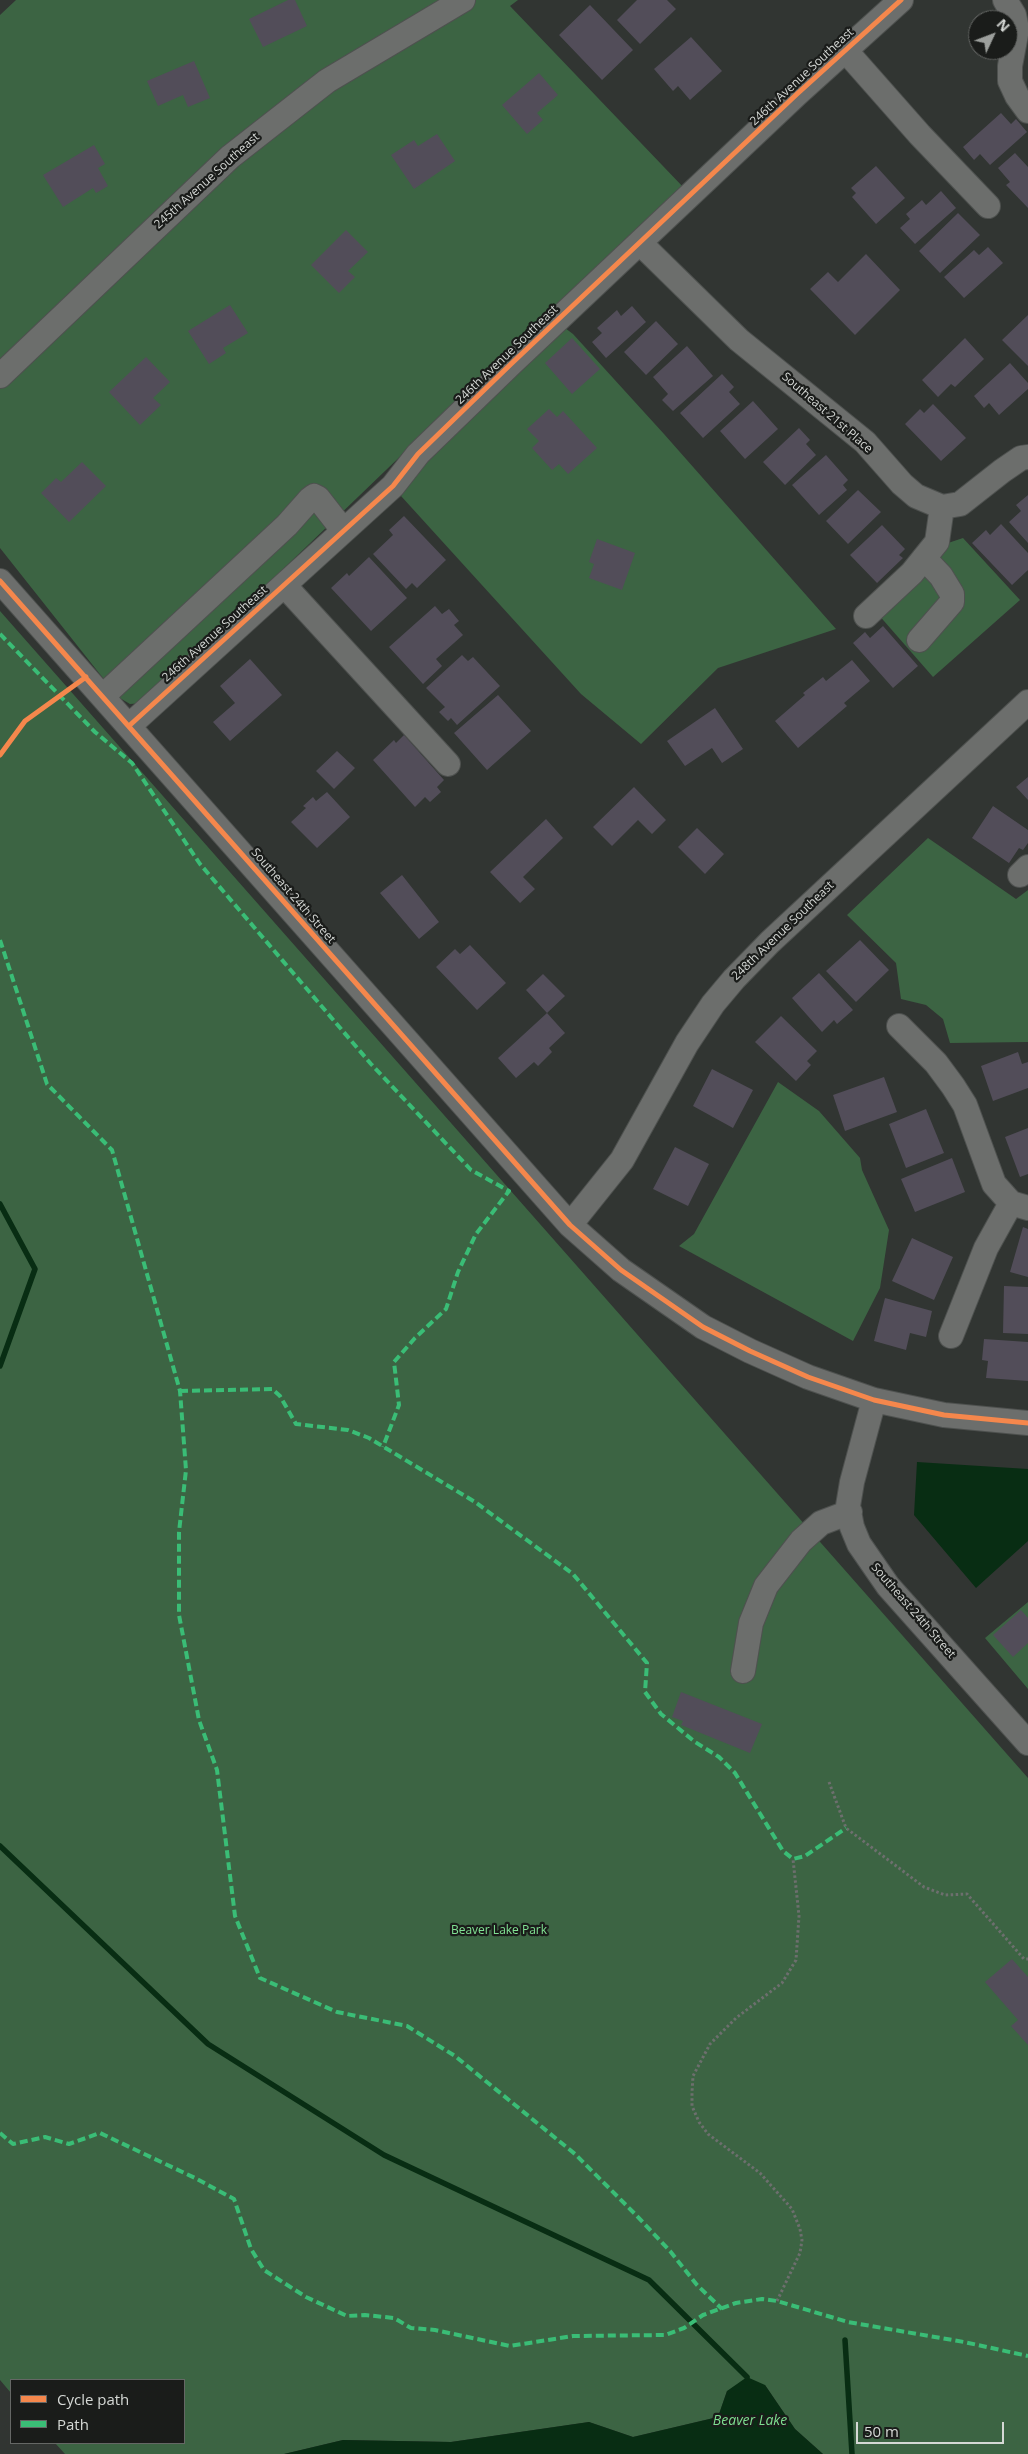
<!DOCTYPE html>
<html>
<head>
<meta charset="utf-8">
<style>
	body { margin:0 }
	#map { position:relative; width:1028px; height:2454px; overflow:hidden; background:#313532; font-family:"Open Sans",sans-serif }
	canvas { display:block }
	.legend { position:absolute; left:10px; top:2379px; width:175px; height:65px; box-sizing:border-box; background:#1a1c1a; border:1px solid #656765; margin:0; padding:6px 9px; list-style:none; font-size:15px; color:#d5d8d5 }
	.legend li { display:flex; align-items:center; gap:10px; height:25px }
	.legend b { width:25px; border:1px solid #656765 }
	.north { position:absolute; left:968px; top:10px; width:50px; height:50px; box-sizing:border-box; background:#1a1c1a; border:1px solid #656765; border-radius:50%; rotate:47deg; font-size:14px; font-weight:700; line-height:20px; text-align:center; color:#d5d8d5 }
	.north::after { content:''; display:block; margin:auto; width:18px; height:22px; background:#9c9f9c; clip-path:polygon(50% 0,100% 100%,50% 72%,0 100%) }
	.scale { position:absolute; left:856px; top:2422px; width:148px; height:22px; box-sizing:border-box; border:2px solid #d5d8d5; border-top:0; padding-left:6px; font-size:15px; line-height:18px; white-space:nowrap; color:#d5d8d5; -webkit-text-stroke:4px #1a1c1a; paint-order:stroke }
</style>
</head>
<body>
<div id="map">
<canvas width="1028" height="2454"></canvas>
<ul class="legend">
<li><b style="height:6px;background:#f5874c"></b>Cycle path</li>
<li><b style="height:6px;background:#3abd76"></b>Path</li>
</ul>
<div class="north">N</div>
<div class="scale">50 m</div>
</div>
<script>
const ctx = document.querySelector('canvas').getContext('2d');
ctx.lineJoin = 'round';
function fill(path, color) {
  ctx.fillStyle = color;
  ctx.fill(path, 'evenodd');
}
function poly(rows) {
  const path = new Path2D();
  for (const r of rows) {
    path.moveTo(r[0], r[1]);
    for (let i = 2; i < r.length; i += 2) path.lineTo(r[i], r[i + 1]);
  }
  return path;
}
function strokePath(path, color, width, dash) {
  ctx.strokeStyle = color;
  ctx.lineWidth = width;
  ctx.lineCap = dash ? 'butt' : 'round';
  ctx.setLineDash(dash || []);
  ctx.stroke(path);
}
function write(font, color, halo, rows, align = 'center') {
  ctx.font = font + ' "Open Sans",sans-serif';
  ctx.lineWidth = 4.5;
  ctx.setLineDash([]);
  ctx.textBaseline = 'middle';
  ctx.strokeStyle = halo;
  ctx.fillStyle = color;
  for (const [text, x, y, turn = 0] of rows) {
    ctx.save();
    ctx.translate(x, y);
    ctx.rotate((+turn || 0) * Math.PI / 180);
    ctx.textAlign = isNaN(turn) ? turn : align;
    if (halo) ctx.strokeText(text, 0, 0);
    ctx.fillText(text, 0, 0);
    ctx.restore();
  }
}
fill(poly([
	[16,0,518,0,510,6,684,188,546,316,144,703,130,704,118,697,0,548,0,15],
	[565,328,573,334,664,434,836,629,718,668,641,744,581,694,401,496,420,462],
	[963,538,1020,600,933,677,877,613,948,543],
	[0,611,1028,1778,1028,2454,823,2454,795,2429,765,2385,727,2391,718,2417,633,2437,589,2422,451,2442,343,2440,284,2454,65,2454,55,2443,184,2443,184,2380,11,2380,11,2393,0,2380],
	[928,838,1016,899,1028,890,1028,1042,950,1043,943,1019,926,1005,901,999,896,963,847,915],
	[778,1082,819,1111,860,1158,862,1170,889,1230,880,1288,853,1341,679,1246,694,1234],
	[1028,1602,1028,1689,985,1638]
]), '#3c6443');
fill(poly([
	[917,1462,1028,1469,1028,1541,976,1588,914,1515],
	[747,2377,765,2385,795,2429,823,2454,284,2454,343,2440,451,2442,589,2422,633,2437,718,2417,727,2391]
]), '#082d13');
strokePath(poly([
	[0,1204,35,1269,0,1366],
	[0,1846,208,2044,384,2155,649,2280,747,2377],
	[845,2340,852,2454]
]), '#082d13', 5.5);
fill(poly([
	[288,0,295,0,307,26,263,47,249,19],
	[637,0,667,0,676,9,640,44,617,20],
	[590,5,633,50,602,80,559,35],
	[691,37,722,71,690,100,678,86,673,91,654,69],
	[194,61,210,98,188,107,183,95,158,106,147,81],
	[539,73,558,95,537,113,543,120,527,134,502,105],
	[1001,113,1011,124,1016,119,1027,132,990,165,980,154,974,160,963,147],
	[437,134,455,161,414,189,391,155,414,140,418,146],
	[94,145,105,164,98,168,108,186,96,193,93,188,63,207,43,175],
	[1015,153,1028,167,1028,208,1006,185,1010,182,998,168],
	[876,166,905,198,876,224,852,197,856,193,851,188],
	[941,191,956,208,915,244,900,228,910,219,906,214,922,200,926,205],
	[958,213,980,235,940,273,919,251],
	[346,230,368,252,348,271,355,277,339,293,311,265],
	[988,247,1003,263,964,298,944,277,974,250,979,255],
	[866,254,900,290,855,335,810,289,828,272,838,282],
	[230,305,248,333,223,348,226,353,209,364,188,331],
	[632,306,646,322,606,358,592,342,602,333,597,328,617,310,621,316],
	[1028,315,1028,366,1002,340],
	[656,321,678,344,646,375,624,352],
	[572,338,600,369,572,394,545,363],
	[965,338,984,359,955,387,951,384,938,397,922,380],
	[687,346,713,376,673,411,662,400,668,394,653,377],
	[146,357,170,382,153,398,161,405,140,425,109,392],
	[1010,363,1028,383,1028,389,999,415,989,403,984,408,974,396],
	[722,374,734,387,729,392,740,404,703,438,680,413],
	[753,401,778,429,745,459,720,431],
	[933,404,966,438,941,461,905,424,920,409,924,413],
	[549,409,557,417,563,411,597,448,568,474,559,464,552,470,532,448,539,441,527,429],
	[799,428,810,440,806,444,816,455,785,485,763,462],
	[826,455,848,480,843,485,847,490,819,515,792,485],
	[82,462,106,486,69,522,41,493,56,478,61,482],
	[858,490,881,512,848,544,826,521],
	[1028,495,1028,543,1009,522,1021,511,1016,505],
	[404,516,446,560,417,588,412,583,406,589,373,554,393,535,389,530],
	[1001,524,1028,553,1028,570,1012,585,972,543,986,530,990,535],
	[882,525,905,549,899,555,903,558,877,583,850,555],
	[597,539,635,553,622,590,589,578,594,564,589,562],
	[369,557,407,598,371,631,331,588,347,573,349,576],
	[435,606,442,614,449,609,459,621,454,625,463,635,436,659,442,666,423,684,389,647],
	[883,626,918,666,893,688,853,643,865,632,870,638],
	[462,655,468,661,473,657,500,686,457,725,451,718,448,721,439,712,445,707,426,688],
	[250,659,282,695,230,741,213,722,235,703,220,686],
	[852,660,870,681,844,703,847,706,798,748,775,721,805,695,803,693,823,677,826,681],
	[498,695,531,731,487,770,454,733],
	[715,708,743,749,722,763,712,748,685,766,667,741],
	[404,735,444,780,437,787,441,792,430,802,425,797,415,807,373,760,394,740,396,743],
	[337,751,355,768,334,789,316,771],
	[1028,777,1028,800,1016,787],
	[634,787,666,820,652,834,638,820,612,846,593,827],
	[327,792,350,817,317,848,291,822,306,808,303,806,313,797,316,801],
	[993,806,1028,830,1028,843,1023,850,1019,848,1009,863,972,838],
	[546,819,563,838,523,877,535,889,520,903,490,872],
	[697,828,724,854,705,874,678,847],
	[402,875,439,922,419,939,380,893],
	[860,940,889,970,856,1002,826,971],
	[470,945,506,983,477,1010,436,967,455,949,460,954],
	[819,973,853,1010,837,1024,834,1020,822,1032,792,998],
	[543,974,565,996,547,1013,526,990],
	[547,1013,565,1033,549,1048,552,1052,538,1066,534,1062,516,1078,498,1058],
	[781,1016,817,1051,807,1061,811,1065,796,1081,755,1042],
	[1018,1052,1022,1064,1028,1062,1028,1088,993,1101,981,1066],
	[712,1069,753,1090,733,1128,693,1106],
	[884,1077,897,1112,845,1131,833,1095],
	[926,1109,944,1153,906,1168,889,1124],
	[1028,1128,1028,1174,1020,1177,1005,1137],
	[675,1147,709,1164,688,1206,653,1189],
	[952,1158,965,1192,915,1212,901,1179],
	[1023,1227,1028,1229,1028,1277,1010,1272],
	[912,1238,953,1257,934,1300,892,1281],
	[1004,1286,1028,1287,1028,1334,1003,1333],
	[885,1298,932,1311,926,1337,910,1333,906,1350,874,1341],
	[984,1339,1028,1342,1028,1381,986,1378,988,1361,982,1360],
	[1021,1610,1028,1618,1028,1643,1013,1657,993,1635],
	[681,1692,762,1724,750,1753,681,1725,683,1721,672,1717],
	[1012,1959,1028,1977,1028,2045,1011,2026,1018,2020,985,1982]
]), '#524d59');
const minor = poly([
	[1005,0,1014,15,1017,29,1010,66,1010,81,1017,96,1028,111],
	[845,50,920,135,988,206],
	[640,243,739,340,865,442,902,484,916,496,942,507,960,504,1002,471,1021,458,1028,457],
	[0,376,230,157,327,81,463,0],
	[0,581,570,1225,621,1270,703,1327,750,1351,808,1377,874,1400,944,1415,1028,1423],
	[284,585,448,764],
	[866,616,912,573,937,542,942,507],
	[919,640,952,602,952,594,941,576,924,558],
	[103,696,287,525,310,499,314,496,318,498,343,530],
	[130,725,393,486,418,454,511,364,797,94,901,0],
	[1020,875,1028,867],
	[899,1026,936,1063,953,1086,965,1105,994,1184,1011,1203,1028,1208],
	[570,1225,622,1160,687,1043,713,1004,734,979,770,942,1028,702],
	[951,1336,986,1248,1011,1203],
	[874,1400,852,1482,848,1506,852,1527,859,1544,888,1586,1028,1743],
	[743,1671,751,1623,766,1586,801,1541,821,1523,850,1512]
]);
strokePath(minor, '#4e514f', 26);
strokePath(poly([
	[829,1782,846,1828,924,1887,945,1895,967,1894,1024,1959,1028,1959],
	[777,2301,800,2253,802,2240,800,2229,792,2209,760,2173,708,2134,699,2122,692,2106,692,2092,693,2076,710,2044,736,2018,782,1983,796,1960,799,1916,793,1859]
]), '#6d6f6e', 3, [2.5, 2.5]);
strokePath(minor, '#6c6e6c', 24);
strokePath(poly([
	[0,634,95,732,132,763,200,864,371,1064,471,1170,509,1191,476,1234,458,1272,446,1309,415,1338,394,1362,399,1405,383,1447],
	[0,940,47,1084,112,1150,180,1391,186,1470,179,1532,179,1615,199,1720,217,1770,235,1916,260,1978,337,2012,407,2026,455,2056,575,2154,637,2216,670,2251,697,2285,722,2309],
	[180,1391,272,1389,280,1396,296,1424,348,1430,369,1438,475,1502,573,1574,647,1663,645,1692,661,1714,695,1742,719,1757,735,1773,783,1851,793,1859,805,1856,846,1828],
	[0,2133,13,2144,45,2137,69,2144,100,2133,195,2178,234,2199,251,2249,264,2270,306,2297,347,2316,365,2315,394,2318,411,2328,435,2330,510,2346,573,2336,665,2335,684,2328,703,2315,736,2303,762,2299,777,2301,848,2322,964,2342,1028,2356]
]), '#3abd76', 4, [8, 4]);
strokePath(poly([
	[0,581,570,1225,621,1270,703,1327,750,1351,808,1377,874,1400,944,1415,1028,1423],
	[130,725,393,486,418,454,511,364,797,94,901,0],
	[0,755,25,721,86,677]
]), '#f5874c', 5);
write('12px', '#d5d8d5', '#1a1c1a', [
	["246th Avenue Southeast",802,77,-43],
	["245th Avenue Southeast",207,181,-42],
	["246th Avenue Southeast",507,355,-44],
	["Southeast 21st Place",827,413,41],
	["246th Avenue Southeast",215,634,-42],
	["Southeast 24th Street",293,896,49],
	["248th Avenue Southeast",783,931,-44],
	["Southeast 24th Street",913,1611,49]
]);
write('12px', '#82e394', '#1a1c1a', [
	["Beaver Lake Park",499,1931]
]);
write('italic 14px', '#7ede90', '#1a1c1a', [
	["Beaver Lake",750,2421]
]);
</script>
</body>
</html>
